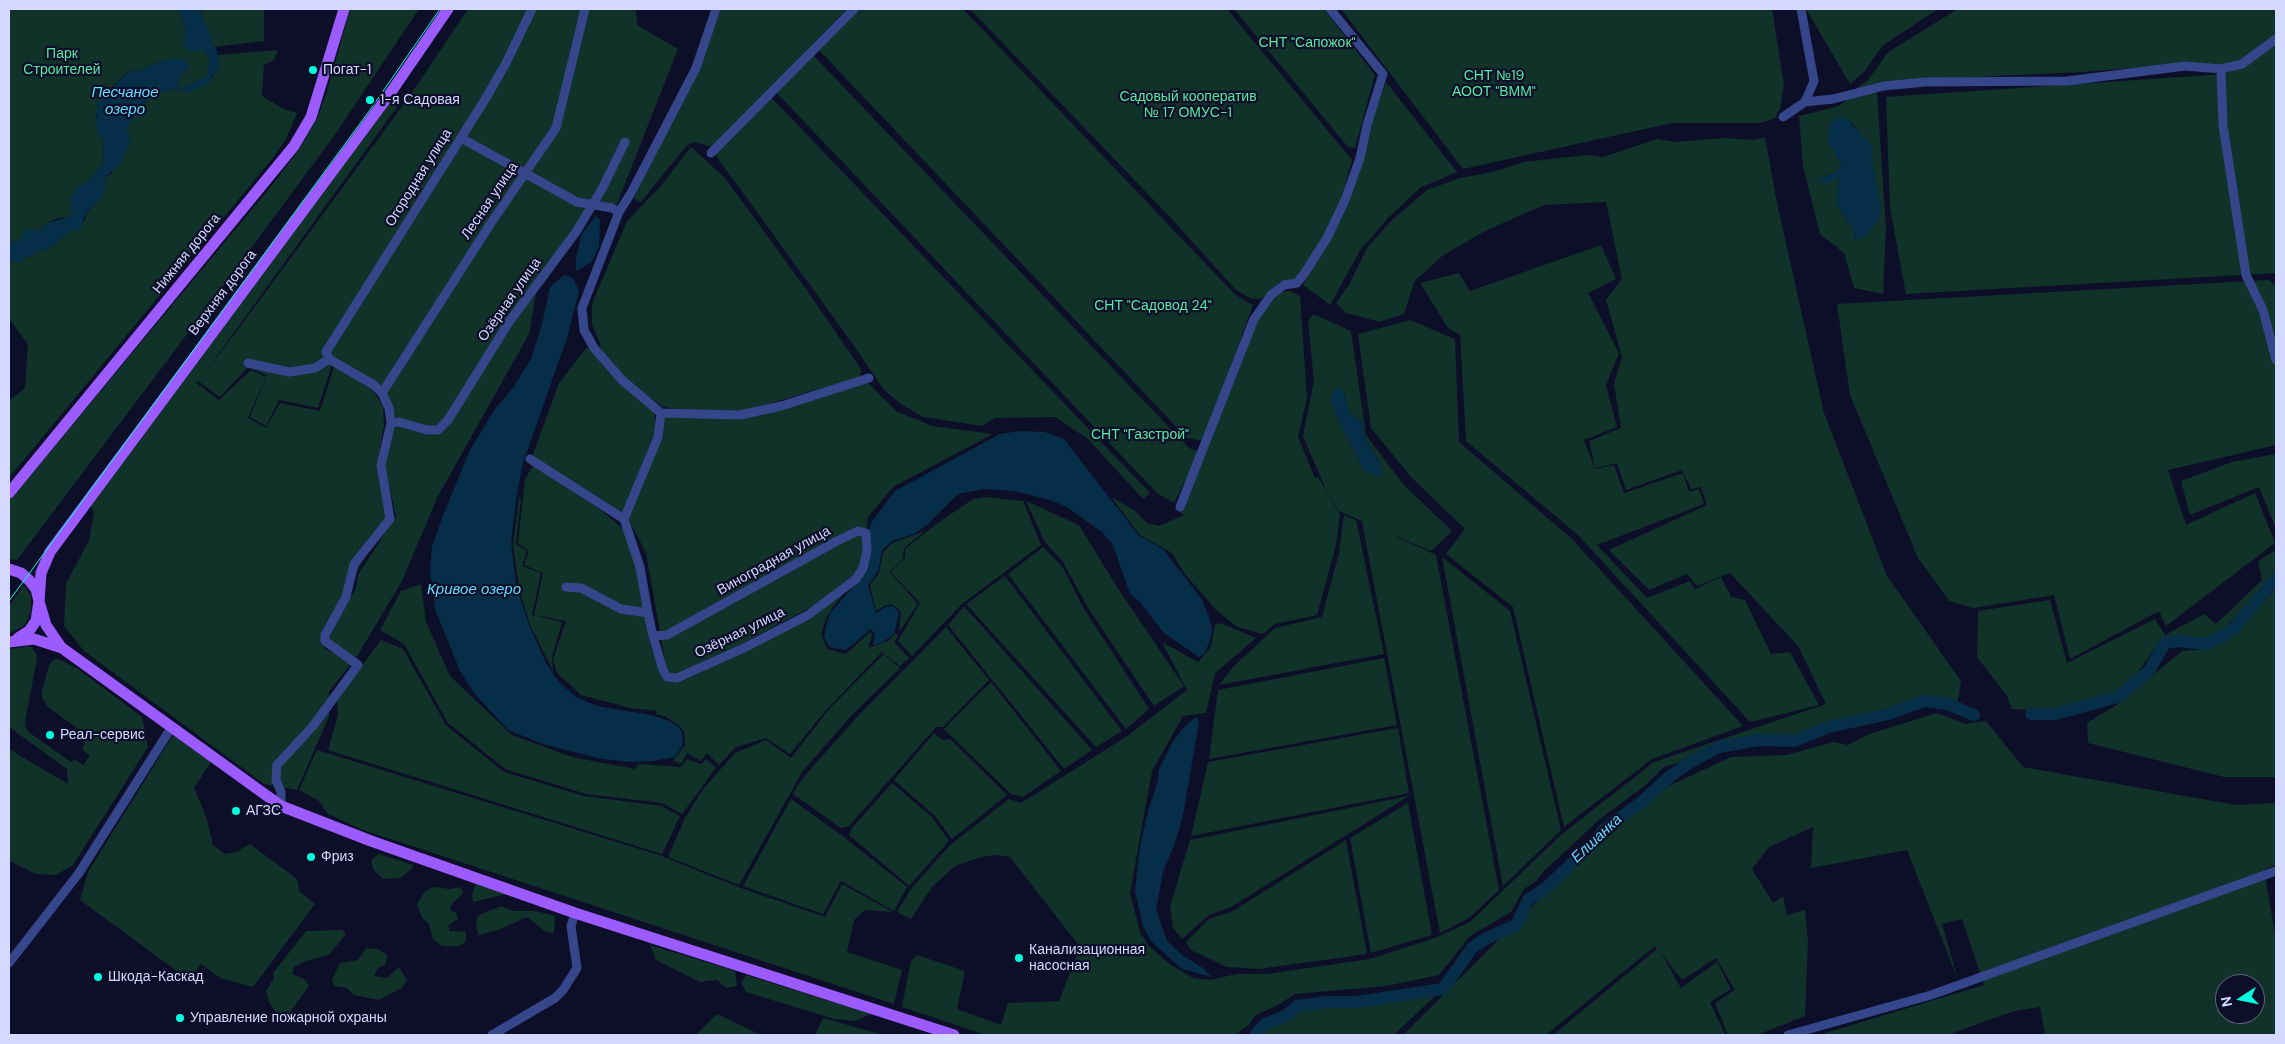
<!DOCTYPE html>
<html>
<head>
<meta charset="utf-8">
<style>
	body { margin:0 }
	#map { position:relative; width:2285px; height:1044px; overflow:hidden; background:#0d0f28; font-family:"DM Sans",sans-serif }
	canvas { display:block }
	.frame { position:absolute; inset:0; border:10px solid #d4d9ff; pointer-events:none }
	.north { position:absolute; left:2215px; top:974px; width:50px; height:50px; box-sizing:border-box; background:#0d0f28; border:1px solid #5d607e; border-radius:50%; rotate:259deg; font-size:14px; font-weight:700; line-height:20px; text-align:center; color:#d4d9ff }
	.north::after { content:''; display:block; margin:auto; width:18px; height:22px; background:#00ffdc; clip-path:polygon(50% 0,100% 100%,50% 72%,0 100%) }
</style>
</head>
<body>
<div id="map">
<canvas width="2285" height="1044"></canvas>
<div class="frame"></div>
<div class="north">N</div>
</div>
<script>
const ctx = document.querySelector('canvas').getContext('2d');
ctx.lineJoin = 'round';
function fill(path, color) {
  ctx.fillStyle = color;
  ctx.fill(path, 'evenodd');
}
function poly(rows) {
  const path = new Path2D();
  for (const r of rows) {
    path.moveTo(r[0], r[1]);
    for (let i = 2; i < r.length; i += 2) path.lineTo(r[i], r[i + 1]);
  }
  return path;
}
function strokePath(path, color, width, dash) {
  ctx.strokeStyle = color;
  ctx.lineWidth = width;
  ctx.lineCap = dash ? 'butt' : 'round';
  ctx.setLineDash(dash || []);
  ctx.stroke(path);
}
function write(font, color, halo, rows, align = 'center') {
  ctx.font = font + ' "DM Sans",sans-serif';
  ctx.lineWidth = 4.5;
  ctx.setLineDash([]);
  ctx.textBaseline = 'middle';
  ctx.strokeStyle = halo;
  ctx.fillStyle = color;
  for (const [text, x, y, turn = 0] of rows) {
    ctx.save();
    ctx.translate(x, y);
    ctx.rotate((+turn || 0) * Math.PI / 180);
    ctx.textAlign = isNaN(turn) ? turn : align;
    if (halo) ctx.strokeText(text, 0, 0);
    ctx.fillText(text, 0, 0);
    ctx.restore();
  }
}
fill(poly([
	[9,9,179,9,192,51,204,51,210,59,207,76,183,88,176,84,186,69,190,68,173,58,150,65,141,71,128,72,109,90,96,116,99,135,103,139,104,164,85,184,72,206,72,212,68,217,58,218,48,223,40,230,23,237,19,241,9,242],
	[200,9,264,9,264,41,214,47],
	[350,9,419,9,334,136,209,305,17,560,9,559,9,501,269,189,298,151,317,118,326,95],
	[468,9,636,9,637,25,678,49,617,204,592,202,539,277,529,334,438,496,402,581,356,658,332,648,329,633,356,588,358,575,396,516,383,460,396,418,382,387,330,354,331,368,318,408,279,400,266,426,250,417,267,375,248,367,220,397,198,381,196,383,219,400,251,370,266,377,248,418,266,428,280,403,320,411,334,367,371,388,383,406,384,425,377,465,392,511,322,631,322,640,325,649,352,662,329,692,329,716,297,790,264,784,84,651,64,626,66,584,89,540,94,513,90,505,390,102,397,107,204,374,240,327,409,97],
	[721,9,847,9,712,147,694,142,687,145,641,202,634,199,647,167,693,83],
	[855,9,963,9,1224,283,1237,296,1253,305,1203,441,1187,438,817,48],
	[970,9,1227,9,1352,160,1341,200,1322,240,1296,279,1279,282,1268,295,1260,299,1250,298,1236,290,1170,217],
	[1234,9,1324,9,1375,75,1355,148,1348,147],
	[1341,9,1772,9,1784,85,1780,109,1775,118,1761,123,1672,123,1463,169],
	[1806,9,1938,9,1882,46,1864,72,1850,84],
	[1958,9,2276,9,2276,36,2250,56,2227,66,2180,62,2157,66,2083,72,1951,78,1856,89,1868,80,1888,52],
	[2276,43,2276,273,1906,294,1890,208,1886,97,2224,74,2251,62],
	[278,50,274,60,264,65,262,96,284,109,297,113,286,139,272,159,9,478,9,401,25,388,28,344,9,319,9,262,18,262,41,250,45,251,85,220,86,214,102,196,104,178,112,173,126,128,151,95,174,89,189,92,213,77,215,71,219,71,218,55],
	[811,53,1189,448,1200,452,1174,503,1158,494,775,91],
	[1386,82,1457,172,1420,188,1390,216,1361,249,1330,305,1303,285,1326,246],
	[1877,92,1886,229,1883,294,1854,288,1844,253,1820,234,1803,166,1799,116,1839,106,1853,95],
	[1850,121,1857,129,1872,163,1877,189,1855,241,1854,232,1837,205,1839,176,1817,180,1838,171,1841,162,1835,154],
	[770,96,1150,493,1143,499,1088,439,1055,417,995,418,982,426,923,417,901,404,884,390,852,343,714,153],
	[1765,137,1777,203,1824,413,1887,576,1961,681,1957,708,1944,699,1911,700,1865,716,1846,718,1811,728,1794,738,1783,740,1754,738,1713,746,1693,758,1664,767,1647,784,1600,819,1542,873,1536,881,1524,889,1511,912,1470,936,1439,975,1386,986,1295,994,1278,1005,1256,1015,1249,1025,1234,1035,986,1035,902,1007,911,961,917,955,965,971,957,1009,1001,1025,1008,1003,1059,1001,1080,947,1010,857,996,855,981,857,955,866,932,887,911,919,897,912,911,889,950,845,1009,799,1021,803,1126,737,1187,690,1162,642,1198,662,1211,647,1215,625,1221,623,1256,638,1215,673,1206,713,1183,716,1152,771,1130,893,1140,932,1148,945,1168,963,1193,978,1211,980,1236,974,1267,974,1370,959,1435,938,1470,922,1562,834,1654,762,1826,704,1798,646,1730,573,1697,586,1687,574,1649,590,1609,550,1707,505,1701,487,1691,489,1682,470,1626,490,1617,463,1595,468,1589,441,1621,428,1614,383,1622,357,1606,300,1622,279,1606,202,1544,205,1487,230,1442,256,1414,282,1404,314,1380,322,1346,313,1336,303,1349,285,1367,248,1390,222,1427,190,1460,178,1493,172,1524,162,1586,155,1603,157,1657,139,1675,142,1724,138,1754,140],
	[691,147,725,178,806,289,861,369,860,377,737,413,677,409,663,407,629,382,601,351,600,343,592,325,592,304,627,221,660,187],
	[1601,245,1616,279,1588,293,1619,353,1606,385,1617,427,1584,440,1595,469,1614,465,1624,493,1683,473,1689,492,1699,489,1704,504,1597,545,1647,598,1690,581,1695,589,1721,577,1731,597,1745,600,1771,654,1790,652,1819,705,1750,722,1578,535,1466,441,1460,335,1448,328,1420,283,1459,273,1470,291],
	[2268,280,2276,285,2276,445,2168,470,2186,525,2255,493,2275,543,2166,626,2159,611,2070,659,2054,595,1973,608,1949,601,1918,558,1850,395,1837,304],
	[1290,291,1300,296,1307,398,1298,437,1315,478,1318,477,1340,514,1336,545,1317,615,1275,624,1263,634,1237,627,1215,609,1185,574,1172,553,1140,535,1111,497,1134,510,1147,523,1159,526,1184,515,1187,516,1181,513,1259,317,1279,292],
	[1313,314,1351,331,1366,435,1403,484,1452,531,1431,551,1380,529,1436,555,1499,890,1469,918,1440,933,1362,521,1339,511,1326,490,1303,436,1314,381,1308,321],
	[1344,392,1349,412,1362,423,1367,442,1379,461,1364,470,1336,414],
	[1410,320,1455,339,1459,442,1572,539,1743,726,1652,759,1564,827,1513,607,1446,554,1465,529,1411,477,1371,428,1358,334],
	[587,347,654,409,656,428,623,514,532,457,559,383],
	[867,382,896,411,932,426,993,434,893,487,868,517,865,548,860,571,834,595,734,648,675,675,667,672,646,553,628,518,663,416,739,419],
	[2276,454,2276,529,2259,487,2190,515,2181,481,2232,462],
	[534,464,601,510,623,529,634,548,645,602,650,644,662,679,674,681,738,655,852,584,832,608,826,618,821,634,827,649,846,654,870,632,872,635,868,648,888,641,896,633,898,636,894,642,909,658,900,666,882,652,826,710,790,754,766,738,736,747,719,765,707,753,701,761,687,753,681,764,673,761,685,745,684,732,680,726,666,717,656,714,657,711,630,708,581,695,557,673,553,659,566,621,534,615,543,573,524,565,529,551,518,543,525,479],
	[519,497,521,499,516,544,527,551,522,566,541,573,532,615,562,622,552,657,553,671,530,625,519,588,513,545],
	[986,497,1023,501,1041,545,962,604,912,656,898,641,920,603,891,572,905,558,905,549,938,523,973,499],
	[1026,501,1079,525,1117,587,1184,686,1154,706,1087,606,1063,562,1045,542],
	[1344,515,1356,520,1384,654,1219,685,1234,666,1275,628,1322,617,1339,553],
	[925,531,904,548,903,559,890,572,918,604,899,632,901,612,892,604,884,606,876,611,870,585,879,573,883,552,892,543],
	[1043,547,1062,566,1084,609,1149,709,1126,729,1008,574],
	[2276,550,2276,570,2248,604,2222,631,2208,639,2198,641,2172,638,2159,642,2135,677,2119,691,2106,697,2050,711,2012,709,2007,696,1977,657,1978,611,2050,600,2067,663,2155,619,2165,635,2204,614,2216,624,2262,580,2258,561],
	[1442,557,1510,611,1561,830,1503,886],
	[1005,576,1122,731,1096,747,966,604],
	[421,584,426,622,450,676,512,735,572,757,635,769,638,764,681,767,687,759,701,764,706,759,716,768,682,814,662,803,586,794,505,769,448,723,404,644,380,630,401,591],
	[24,585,31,596,31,612,24,626,9,634,9,606],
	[2276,588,2276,777,2224,777,2088,743,2087,723,2121,702,2182,651,2204,649,2234,634],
	[964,606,1092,750,1064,769,948,625],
	[946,627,989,680,943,727,936,727,849,826,841,828,793,794,802,779,856,718],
	[381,640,403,649,446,725,504,772,584,796,661,806,680,816,662,854,328,750,338,715,337,700],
	[30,646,36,653,37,659,25,721,26,728,30,733,71,762,74,759,83,765,90,756,82,749,88,736,48,707,42,698,42,691,49,665,53,660,58,659,78,669,142,717,148,747,73,865,56,875,36,874,9,861,9,749,68,784,67,769,9,727,9,649],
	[884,654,900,668,851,716,802,772,739,885,668,857,685,818,703,789,735,753,766,740,791,758,830,708],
	[1384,658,1397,725,1209,759,1218,690],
	[991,682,1061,771,1023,797,1011,794,944,729],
	[1937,713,1965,724,1986,721,2023,767,2236,805,2276,803,2276,865,2264,870,2276,940,2276,1035,2045,1035,2040,1007,2014,1011,1947,1035,1825,1035,1825,1033,1984,985,1962,919,1942,924,1958,980,1907,850,1811,868,1813,827,1769,847,1752,869,1773,903,1783,896,1787,915,1805,910,1808,941,1805,1016,1757,1035,1728,1035,1715,1003,1735,990,1716,958,1682,980,1661,953,1681,988,1717,962,1731,989,1710,1002,1725,1035,1553,1035,1657,949,1655,946,1546,1035,1403,1035,1627,812,1660,790,1731,757,1787,755,1834,742,1848,745,1869,734],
	[2225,984,2255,984,2255,1014,2225,1014],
	[1398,728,1409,793,1191,836,1208,762],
	[934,733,943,740,950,739,1007,795,952,839,935,816,894,780],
	[173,735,211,762,194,788,206,816,213,845,225,854,236,852,250,844,297,879,299,891,315,904,253,987,220,978,201,964,189,980,80,900,88,872],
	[317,750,662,856,738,887,825,917,842,884,893,912,865,910,854,920,847,952,902,970,894,1004,363,830,328,814,319,801,299,790],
	[892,783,932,817,949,841,909,886,849,835,852,828],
	[1409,796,1231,907,1209,915,1182,939,1173,928,1170,906,1190,840],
	[791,799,840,834,907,887,894,911,841,881,823,914,743,886],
	[1408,803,1432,935,1371,953,1350,838],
	[1346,840,1367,954,1258,969,1227,967,1191,950,1186,942,1209,919,1233,911],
	[379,854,413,865,412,869,400,878,383,879,373,869,371,860],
	[476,884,506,894,473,902,472,893],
	[433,887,450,889,461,887,463,893,451,905,450,910,456,913,458,919,448,925,450,931,466,932,466,942,458,946,442,946,433,939,429,924,422,918,417,904,425,891],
	[501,906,513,911,536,911,555,916,554,933,546,932,527,917,498,930,479,935,476,927,477,916],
	[342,930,346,934,329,955,306,961,294,967,292,974,304,979,309,986,283,1022,276,1022,273,1019,275,1011,269,1002,266,991,274,978,273,973,306,931],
	[650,945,735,971,737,986,726,988,717,980,700,982,656,960],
	[366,948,378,949,387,955,386,964,378,968,374,976,387,978,399,967,407,980,403,987,379,1000,354,995,347,988,334,986,332,979,340,963,358,960],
	[746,975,871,1014,855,1021,834,1019,746,992,741,982],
	[1444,987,1394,1035,1248,1035,1298,1002,1329,998,1343,1000],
	[717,1014,761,1035,696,1035],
	[823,1018,883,1035,815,1035]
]), '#103229');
fill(poly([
	[179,9,200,9,218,55,219,71,215,71,209,83,189,92,174,89,151,95,144,105,147,113,140,118,136,116,126,128,131,140,120,165,104,178,106,185,102,197,86,213,79,231,72,230,45,251,41,250,18,262,9,262,9,242,19,241,26,230,40,230,48,223,68,217,72,212,71,198,79,185,85,184,104,164,103,139,99,135,96,123,98,102,128,72,141,71,150,65,173,58,187,61,190,68,186,69,176,84,183,88,207,76,210,59,204,51,192,51,183,47,186,31],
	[1837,118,1844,118,1849,121,1872,146,1872,163,1881,208,1878,221,1866,236,1855,241,1854,232,1837,205,1839,177,1829,182,1815,181,1838,171,1841,163,1828,141,1830,123],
	[595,217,600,219,599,246,592,262,576,271,576,259,581,235],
	[564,275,573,278,579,291,568,335,523,463,517,494,511,542,516,585,529,625,546,663,559,682,576,697,597,706,651,715,667,720,679,727,682,733,683,745,675,757,653,761,627,762,597,758,543,744,508,730,474,693,460,671,435,609,430,570,432,546,444,513,470,450,495,409,513,388,531,359,542,324,550,287],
	[1336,388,1344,392,1349,412,1362,423,1367,442,1379,461,1382,478,1364,470,1343,429,1330,399],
	[1020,431,1045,432,1064,439,1139,536,1163,549,1201,598,1208,614,1212,629,1210,641,1204,654,1199,657,1164,633,1139,601,1130,594,1113,545,1103,533,1067,507,1050,500,1014,491,984,489,958,494,927,525,914,534,892,541,882,550,878,571,868,585,876,613,885,607,893,606,899,613,894,634,883,642,873,645,875,634,871,629,846,650,829,647,824,636,830,613,858,581,868,556,870,524,895,491,1000,434],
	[1197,716,1199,722,1183,815,1175,843,1163,872,1156,910,1167,941,1182,955,1203,968,1211,977,1182,969,1151,941,1143,926,1135,891,1140,847,1148,811,1158,781,1159,769,1173,741,1185,726]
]), '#062e48');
strokePath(poly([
	[2031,714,2056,714,2118,697,2149,671,2165,643,2177,641,2206,644,2221,637,2234,628,2276,578],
	[1255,1035,1265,1024,1287,1015,1297,1006,1326,1002,1357,1002,1443,989,1472,948,1485,939,1516,925,1528,900,1546,888,1598,838,1603,830,1643,801,1669,777,1689,763,1719,747,1759,740,1795,741,1829,727,1889,714,1924,701,1948,704,1974,715]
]), '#062e48', 12);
strokePath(poly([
	[1801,9,1814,81,1805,102],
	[2221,69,2242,64,2276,39],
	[1783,117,1805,102,1833,99,1884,86,1925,82,2067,81,2185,66,2221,69,2223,125,2246,275,2263,310,2276,360],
	[461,138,577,202,612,208,619,212],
	[711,153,854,9],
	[329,359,326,352,486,98,506,63,532,9],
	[248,363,289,372,315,368,329,359,374,385,382,393,389,408,391,423,381,465,390,519,354,564,346,597,325,635,325,641,358,665,313,726,277,765,276,780,281,792,281,806],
	[382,393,491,223,556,128,585,9],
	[661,413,622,380,594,348,584,330,582,308,619,212,631,193,696,68,716,9],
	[391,423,399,422,427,430,438,430,448,420,509,322,576,232,602,189,625,142],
	[530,459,624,519,658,437,661,413,740,415,781,406,869,378],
	[1180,507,1254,319,1271,295,1284,285,1297,283,1304,274,1327,238,1345,200,1360,158,1367,125,1383,74,1330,9],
	[624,519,640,567,648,613,653,636,663,670,667,677,677,678,744,648,808,615,856,579,863,568,867,551,866,533,858,531,837,541,667,635,653,636],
	[566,587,581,588,621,609,648,613],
	[9,963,79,873,171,728],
	[492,1035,555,998,563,990,577,968,571,926,575,913],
	[1788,1035,1931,995,2276,871]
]), '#35468a', 9);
strokePath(poly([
	[9,493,294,146,311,117,344,9],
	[9,569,21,573,29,580,36,589,39,601,36,621,29,631,18,638],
	[9,642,34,639,62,648,281,806,371,841,575,913,954,1035],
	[61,647,46,625,39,601,41,573,50,552,389,95,448,9]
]), '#9b5bff', 11);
strokePath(poly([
	[9,601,370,110,440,9]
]), '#00ffdc', 1);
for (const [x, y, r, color] of [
	[313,70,5,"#00ffdc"],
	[370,100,5,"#00ffdc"],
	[50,735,5,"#00ffdc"],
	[236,811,5,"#00ffdc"],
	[311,857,5,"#00ffdc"],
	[1019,958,5,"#00ffdc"],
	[98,977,5,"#00ffdc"],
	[180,1018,5,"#00ffdc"]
]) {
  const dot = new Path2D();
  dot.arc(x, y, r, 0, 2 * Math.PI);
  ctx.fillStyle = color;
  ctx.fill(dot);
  strokePath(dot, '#0d0f28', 2);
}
write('14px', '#57e9a1', '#0d0f28', [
	["СНТ \"Сапожок\"",1307,43],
	["Парк",62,54],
	["Строителей",62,70],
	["СНТ №19",1494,76],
	["АООТ \"ВММ\"",1494,92],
	["Садовый кооператив",1188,97],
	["№ 17 ОМУС-1",1188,113],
	["СНТ \"Садовод 24\"",1153,306],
	["СНТ \"Газстрой\"",1140,435]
]);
write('14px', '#d4d9ff', '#0d0f28', [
	["Погат-1",323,70],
	["1-я Садовая",380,100],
	["Реал-сервис",60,735],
	["АГЗС",246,811],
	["Фриз",321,857],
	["Канализационная",1029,950],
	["насосная",1029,966],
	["Шкода-Каскад",108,977],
	["Управление пожарной охраны",190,1018]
], 'left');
write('14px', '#d4d9ff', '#0d0f28', [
	["Огородная улица",419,178,-58],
	["Лесная улица",490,201,-56],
	["Нижняя дорога",187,254,-51],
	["Верхняя дорога",223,293,-53],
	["Озёрная улица",510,300,-55],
	["Виноградная улица",774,561,-29],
	["Озёрная улица",740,633,-26]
]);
write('italic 15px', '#62dbff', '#0d0f28', [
	["Песчаное",125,93],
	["озеро",125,110],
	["Кривое озеро",474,590],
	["Елшанка",1597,839,-43]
]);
</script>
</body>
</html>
